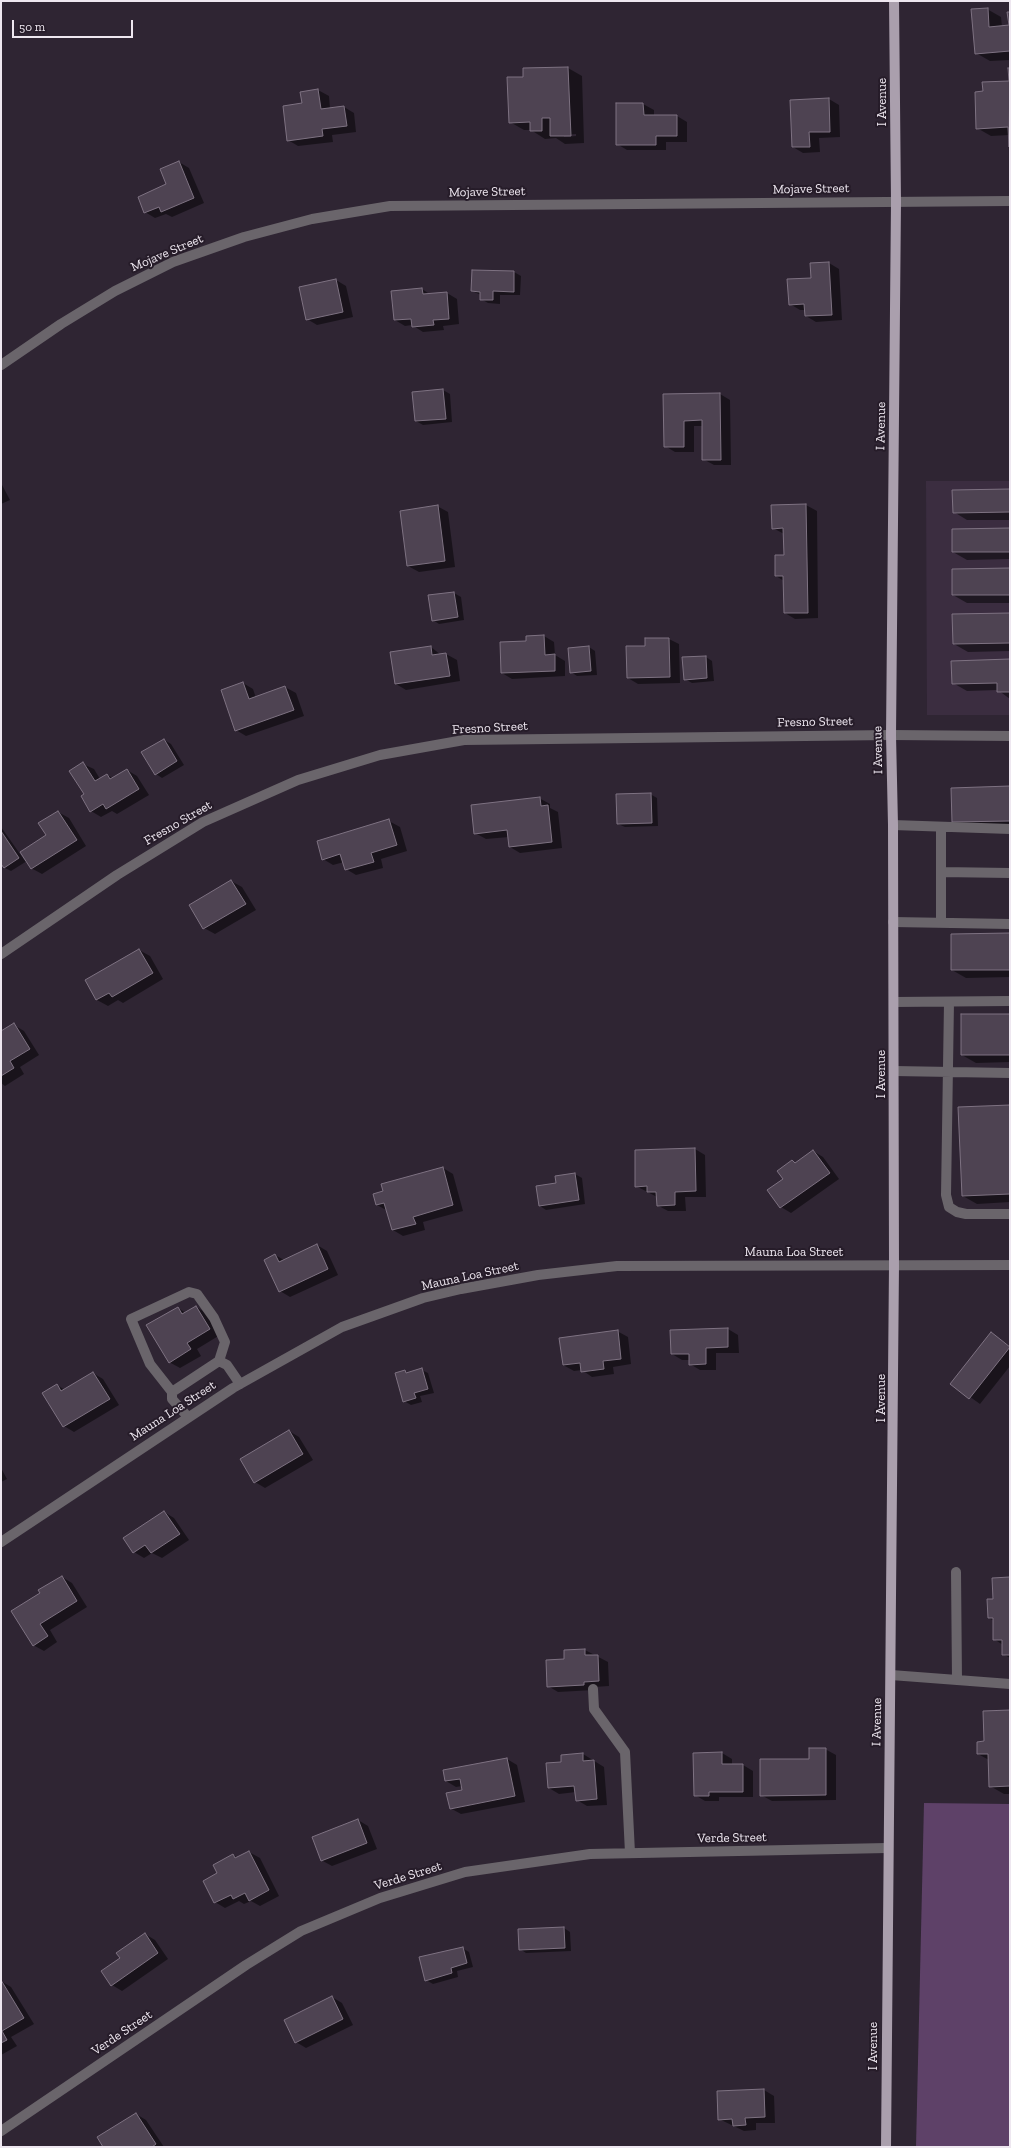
<!DOCTYPE html>
<html>
<head>
<meta charset="utf-8">
<style>
	body { margin:0 }
	#map { position:relative; width:1011px; height:2148px; overflow:hidden; background:#2f2533; font-family:"Zilla Slab",serif }
	canvas { display:block }
	.frame { position:absolute; inset:0; border:2px solid #eee7f0; pointer-events:none }
	.scale { position:absolute; left:12px; top:20px; width:121px; height:18px; box-sizing:border-box; border:2px solid #eee7f0; border-top:0; padding-left:5px; font-size:12px; line-height:14px; white-space:nowrap; color:#eee7f0; -webkit-text-stroke:3px #261c29; paint-order:stroke }
</style>
</head>
<body>
<div id="map">
<canvas width="1011" height="2148"></canvas>
<div class="frame"></div>
<div class="scale">50 m</div>
</div>
<script>
const ctx = document.querySelector('canvas').getContext('2d');
ctx.lineJoin = 'round';
function fill(path, color) {
  ctx.fillStyle = color;
  ctx.fill(path, 'evenodd');
}
function poly(rows) {
  const path = new Path2D();
  for (const r of rows) {
    path.moveTo(r[0], r[1]);
    for (let i = 2; i < r.length; i += 2) path.lineTo(r[i], r[i + 1]);
  }
  return path;
}
function strokePath(path, color, width, dash) {
  ctx.strokeStyle = color;
  ctx.lineWidth = width;
  ctx.lineCap = dash ? 'butt' : 'round';
  ctx.setLineDash(dash || []);
  ctx.stroke(path);
}
function write(font, color, halo, rows, align = 'center') {
  ctx.font = font + ' "Zilla Slab",serif';
  ctx.lineWidth = 4;
  ctx.setLineDash([]);
  ctx.textBaseline = 'middle';
  ctx.strokeStyle = halo;
  ctx.fillStyle = color;
  for (const [text, x, y, turn = 0] of rows) {
    ctx.save();
    ctx.translate(x, y);
    ctx.rotate((+turn || 0) * Math.PI / 180);
    ctx.textAlign = isNaN(turn) ? turn : align;
    if (halo) ctx.strokeText(text, 0, 0);
    ctx.fillText(text, 0, 0);
    ctx.restore();
  }
}
fill(poly([
	[926,481,1010,481,1010,715,927,715]
]), '#3b2d40');
fill(poly([
	[924,1803,1010,1804,1010,2147,916,2147]
]), '#5e4168');
fill(poly([
	[987,9,1001,17,1002,27,1010,26,1010,13,1010,60,990,61,976,53],
	[568,68,582,76,584,143,565,144,556,138,545,139,531,130,524,130,510,122,524,78],
	[576,134,576,136,564,137,564,135],
	[1009,69,1010,69,1010,146,1009,135,991,136,977,128,1010,82],
	[318,90,329,96,330,109,344,107,354,113,356,132,332,135,333,142,298,146,288,140,303,104],
	[829,99,839,105,840,137,819,138,820,152,803,153,793,147],
	[617,104,643,104,654,110,654,116,677,116,687,122,687,142,666,142,666,150,627,150,617,144],
	[179,162,189,168,204,203,172,217,166,214,155,218,145,212,168,185],
	[164,206,150,211,150,209],
	[829,263,839,269,842,320,816,322,806,316,805,310,800,310,790,304],
	[473,271,514,272,521,276,520,295,500,295,500,304,488,303,481,299,481,295,472,291],
	[336,280,346,286,353,317,317,325,307,319],
	[422,289,431,295,447,293,457,299,459,324,443,326,444,330,423,332,412,325,405,326,395,320],
	[443,390,450,394,452,422,423,425,416,421],
	[720,394,730,400,731,465,714,465,703,459,703,426,694,426,694,452,675,452,665,446,664,395],
	[1,483,10,500,1,504],
	[1010,490,1010,520,967,520,954,512],
	[806,505,817,511,818,618,795,619,785,613,784,581,776,576,785,556,784,534,773,528,772,506],
	[437,506,448,512,455,567,419,572,408,566],
	[1010,529,1010,559,967,560,953,552],
	[1010,569,1010,603,967,603,953,595],
	[454,593,461,597,464,620,439,624,433,620],
	[1010,614,1010,651,968,652,954,644],
	[544,636,554,642,555,655,565,661,565,676,512,679,502,673,527,642],
	[669,639,679,644,680,683,638,684,628,678],
	[431,647,441,655,446,654,457,660,460,681,406,690,396,684],
	[589,647,595,651,597,675,577,676,571,672],
	[706,657,712,661,714,681,692,683,685,679],
	[1010,660,1010,699,998,690,967,691,953,683],
	[243,683,253,689,256,698,285,687,296,693,304,716,246,736,236,730],
	[164,740,171,744,184,765,162,778,156,774],
	[83,764,94,769,100,779,107,775,113,778,127,770,137,776,149,795,117,814,112,811,101,817,91,811,85,795],
	[1010,787,1010,828,967,830,953,822],
	[650,794,657,798,658,826,625,827,618,824],
	[539,798,550,804,550,808,558,812,562,848,520,853,510,847,509,837,486,839,475,833],
	[58,812,69,818,86,846,42,874,31,868,27,861,11,871,5,868,1,862,1,827,25,861,47,835],
	[389,821,400,827,407,851,381,859,383,868,356,875,346,869,344,862,333,865,323,859],
	[231,881,242,887,256,910,215,934,204,928],
	[1010,934,1010,977,966,978,952,970],
	[139,950,150,956,163,979,123,1003,118,1000,108,1006,97,1000,86,981],
	[1010,1015,1010,1062,976,1063,962,1055],
	[14,1025,24,1031,39,1055,20,1067,24,1074,5,1086,1,1083,1,1032],
	[1010,1106,1010,1202,977,1204,963,1196],
	[695,1149,705,1155,706,1197,685,1197,686,1211,668,1211,657,1205,657,1197,636,1186],
	[813,1151,823,1157,839,1179,791,1213,781,1207,784,1179,792,1161,796,1163],
	[443,1168,453,1174,463,1211,423,1222,425,1230,403,1236,393,1230,388,1211,377,1205,374,1194],
	[575,1174,582,1178,585,1204,546,1210,540,1206,558,1184],
	[317,1245,327,1251,338,1275,290,1297,280,1291,275,1255,284,1260],
	[196,1307,207,1313,220,1335,197,1349,201,1356,180,1368,169,1362,178,1308,186,1313],
	[728,1329,738,1335,739,1353,716,1353,716,1370,700,1370,690,1364,690,1360,682,1360,672,1354],
	[617,1331,628,1337,631,1364,613,1367,614,1374,592,1377,582,1370,574,1371,563,1365],
	[991,1334,1010,1346,1010,1366,980,1404,952,1384],
	[422,1370,428,1373,434,1393,420,1396,422,1402,411,1405,404,1401,405,1371,408,1373],
	[93,1373,103,1379,119,1405,74,1432,64,1426,57,1385,65,1390],
	[289,1431,299,1437,313,1460,265,1488,255,1482],
	[1,1468,7,1479,1,1482],
	[164,1512,174,1518,189,1540,162,1558,152,1553,144,1558,134,1552],
	[62,1577,72,1583,87,1607,50,1630,57,1642,44,1651,33,1645,42,1593],
	[1010,1578,1010,1658,1003,1654,1003,1645,994,1639,994,1621,989,1618,994,1600],
	[585,1650,608,1662,609,1686,594,1687,594,1690,558,1692,548,1686,565,1660],
	[1010,1711,1010,1794,1004,1794,990,1786,989,1760,978,1754],
	[825,1749,836,1755,836,1800,772,1801,761,1795],
	[722,1753,732,1759,732,1765,743,1765,753,1771,753,1797,719,1797,719,1801,705,1801,695,1795,694,1754],
	[583,1754,604,1767,607,1805,587,1806,577,1800,576,1792,559,1794,549,1788,562,1763],
	[507,1759,517,1765,525,1802,461,1814,450,1808,463,1791,462,1786,456,1787,446,1781],
	[358,1820,368,1826,377,1849,332,1866,321,1860],
	[249,1852,260,1858,279,1896,260,1906,251,1901,244,1904,239,1901,225,1908,215,1902,219,1874,233,1855,238,1858],
	[564,1928,570,1932,571,1951,526,1953,520,1949],
	[145,1934,155,1940,168,1959,122,1991,112,1985,121,1958],
	[462,1948,469,1952,473,1967,457,1971,458,1977,433,1984,426,1980],
	[1,1981,11,1987,34,2024,11,2037,17,2046,1,2055],
	[332,1997,342,2003,353,2025,306,2048,296,2042],
	[764,2090,774,2096,775,2123,756,2123,756,2130,744,2131,719,2119],
	[136,2114,146,2120,164,2147,105,2147]
]), '#0007');
const building = poly([
	[988,8,989,27,1009,25,1007,12,1010,12,1010,51,975,54,971,9,988,8],
	[568,67,571,136,550,136,550,118,542,118,542,131,530,131,530,122,509,123,507,77,523,77,523,68,568,67],
	[1008,68,1010,68,1009,147,1008,127,976,129,975,92,983,91,982,82,1009,81,1008,68],
	[318,89,321,109,344,106,347,126,322,129,323,136,287,141,283,106,302,103,300,92,318,89],
	[829,98,830,132,809,132,810,147,792,147,790,100,829,98],
	[616,103,643,103,644,115,677,115,677,136,656,136,656,145,616,145,616,103],
	[179,161,194,198,161,212,159,207,144,213,138,197,166,184,160,169,179,161],
	[829,262,832,315,805,316,804,304,789,305,787,279,811,278,810,263,829,262],
	[472,270,514,271,514,292,493,291,493,300,480,300,480,292,471,291,472,270],
	[336,279,343,312,306,320,299,287,336,279],
	[422,288,423,294,447,292,449,319,433,320,434,325,412,327,411,319,394,320,391,291,422,288],
	[443,389,446,419,415,421,412,392,443,389],
	[720,393,721,460,702,460,702,420,684,421,684,447,664,447,663,394,720,393],
	[1010,489,1010,512,953,513,952,490,1010,489],
	[806,504,808,613,784,613,783,576,775,576,775,555,784,555,783,528,772,529,771,505,806,504],
	[438,505,445,561,407,566,400,511,438,505],
	[1010,528,1010,552,952,552,952,529,1010,528],
	[1010,568,1010,595,952,595,952,569,1010,568],
	[454,592,458,617,432,621,428,595,454,592],
	[1010,613,1010,643,953,644,952,614,1010,613],
	[544,635,545,655,555,654,555,671,501,673,500,642,526,641,526,636,544,635],
	[645,638,669,638,670,677,627,678,626,646,645,646,645,638],
	[431,646,432,655,446,653,450,676,395,684,390,652,431,646],
	[589,646,591,671,570,673,568,648,589,646],
	[706,656,707,678,684,680,682,657,706,656],
	[1010,659,1010,692,997,692,997,683,952,684,951,661,1010,659],
	[243,682,249,699,285,686,294,710,235,731,221,690,243,682],
	[164,739,177,761,155,775,141,752,164,739],
	[83,762,95,781,107,774,110,779,127,769,139,789,106,809,103,804,90,812,81,796,84,794,69,771,83,762],
	[1010,786,1010,821,952,822,951,788,1010,786],
	[651,793,652,823,617,824,616,794,651,793],
	[540,797,541,806,548,805,552,842,509,847,507,830,474,834,471,805,540,797],
	[58,811,77,840,31,869,20,852,46,835,38,823,58,811],
	[389,819,397,845,371,853,374,862,345,870,340,854,322,860,317,841,389,819],
	[1,831,19,858,4,868,1,864,1,831],
	[231,880,246,904,203,929,189,905,231,880],
	[1010,933,1010,970,951,970,951,934,1010,933],
	[139,949,153,973,112,997,109,993,96,1000,85,980,139,949],
	[961,1014,1010,1014,1010,1055,961,1055,961,1014],
	[14,1023,30,1049,10,1061,14,1068,1,1076,1,1031,14,1023],
	[1010,1105,1010,1194,962,1196,958,1107,1010,1105],
	[695,1148,696,1191,675,1192,675,1205,657,1206,656,1192,647,1192,647,1186,635,1187,635,1150,695,1148],
	[813,1150,830,1173,780,1208,767,1190,783,1179,777,1171,792,1160,795,1163,813,1150],
	[443,1167,453,1205,413,1217,416,1224,392,1230,384,1203,376,1205,373,1194,383,1191,381,1184,443,1167],
	[575,1173,579,1200,539,1206,536,1186,556,1183,555,1176,575,1173],
	[317,1244,328,1269,279,1292,264,1260,275,1254,279,1262,317,1244],
	[196,1306,210,1329,187,1343,191,1349,169,1363,146,1325,178,1307,182,1314,196,1306],
	[728,1328,728,1347,706,1348,706,1364,689,1365,689,1354,671,1354,670,1330,728,1328],
	[618,1330,621,1359,603,1361,604,1369,581,1372,580,1363,563,1365,559,1338,618,1330],
	[991,1332,1010,1347,969,1399,950,1384,991,1332],
	[422,1368,428,1389,414,1393,416,1398,403,1402,395,1373,405,1370,406,1373,422,1368],
	[93,1372,110,1399,63,1427,42,1393,57,1384,61,1391,93,1372],
	[289,1430,303,1454,254,1483,240,1459,289,1430],
	[164,1511,180,1534,151,1553,145,1545,133,1553,123,1538,164,1511],
	[62,1576,77,1601,40,1624,48,1636,33,1646,11,1611,40,1593,38,1590,62,1576],
	[1010,1577,1010,1655,1002,1655,1002,1640,993,1640,993,1618,988,1618,987,1599,993,1599,992,1578,1010,1577],
	[585,1649,585,1655,598,1655,599,1681,584,1682,584,1685,547,1687,546,1660,564,1659,564,1650,585,1649],
	[1010,1710,1010,1786,989,1787,988,1754,977,1754,977,1742,984,1741,983,1711,1010,1710],
	[809,1748,826,1748,826,1795,760,1796,760,1759,809,1759,809,1748],
	[722,1752,722,1764,743,1764,743,1792,709,1792,709,1796,694,1796,693,1753,722,1752],
	[583,1753,583,1761,594,1760,597,1799,576,1801,574,1786,548,1788,546,1763,561,1762,561,1755,583,1753],
	[507,1758,515,1796,450,1809,446,1793,462,1790,460,1779,445,1781,443,1770,507,1758],
	[358,1819,367,1843,321,1861,312,1837,358,1819],
	[249,1851,269,1890,249,1901,245,1893,233,1899,231,1895,214,1903,203,1881,217,1873,213,1865,233,1854,235,1858,249,1851],
	[564,1927,565,1948,519,1950,518,1929,564,1927],
	[145,1933,158,1953,111,1986,101,1971,120,1958,116,1953,145,1933],
	[463,1947,467,1963,451,1968,452,1973,425,1981,419,1957,463,1947],
	[1,1980,24,2018,2,2031,7,2040,1,2043,1,1980],
	[332,1996,343,2019,295,2043,284,2020,332,1996],
	[764,2089,765,2117,745,2118,746,2125,733,2126,732,2119,718,2120,717,2091,764,2089],
	[136,2113,156,2144,152,2147,103,2147,97,2137,136,2113]
]);
fill(building, '#4e4352');
strokePath(building, '#7e7282', 1);
strokePath(poly([
	[1,365,61,324,115,291,173,262,244,237,312,219,390,206,1010,201],
	[893,825,1010,829],
	[941,872,941,827],
	[893,922,1010,924],
	[941,923,941,872,1010,873],
	[1,954,117,875,203,822,298,780,380,755,464,740,891,735,1010,736],
	[894,1002,1010,1001],
	[949,1002,946,1195,949,1207,957,1212,966,1214,1010,1214],
	[894,1071,1010,1073],
	[172,1392,150,1364,131,1319,189,1292,197,1294,214,1318,225,1342,219,1361],
	[188,1417,172,1399,172,1392,219,1361,227,1365,240,1384],
	[1,1542,233,1388,342,1327,423,1298,461,1289,538,1275,617,1266,1010,1265],
	[956,1572,957,1680],
	[891,1675,1010,1684],
	[593,1689,594,1709,625,1752,630,1853],
	[1,2131,246,1965,301,1931,380,1898,465,1872,590,1854,887,1848]
]), '#6a656b', 10);
strokePath(poly([
	[886,2147,894,1265,893,825,891,735,896,202,894,1]
]), '#aa9fad', 10);
write('13px', '#eee7f0', '#261c29', [
	["I Avenue",882,102,-90],
	["Mojave Street",811,189,-1],
	["Mojave Street",487,192,-1],
	["Mojave Street",167,253,-23],
	["I Avenue",881,426,-89],
	["Fresno Street",815,722,-1],
	["Fresno Street",490,728,-3],
	["I Avenue",878,750,-91],
	["Fresno Street",178,823,-30],
	["I Avenue",881,1074,-90],
	["Mauna Loa Street",794,1252],
	["Mauna Loa Street",470,1276,-12],
	["I Avenue",881,1398,-90],
	["Mauna Loa Street",173,1411,-33],
	["I Avenue",877,1722,-89],
	["Verde Street",732,1838,-1],
	["Verde Street",408,1876,-17],
	["Verde Street",122,2033,-34],
	["I Avenue",873,2046,-90]
]);
</script>
</body>
</html>
